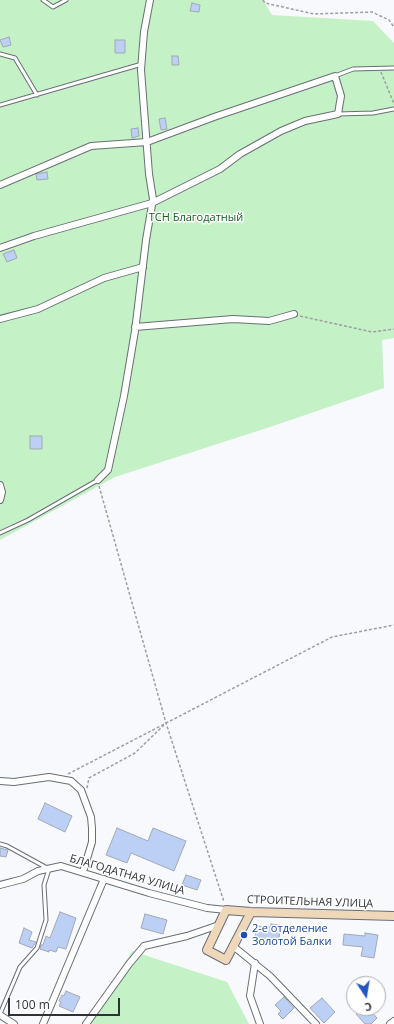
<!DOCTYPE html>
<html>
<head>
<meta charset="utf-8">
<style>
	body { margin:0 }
	#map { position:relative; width:394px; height:1024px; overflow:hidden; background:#f7f9fd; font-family:"Open Sans",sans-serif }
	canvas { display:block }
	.north { position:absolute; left:346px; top:976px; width:40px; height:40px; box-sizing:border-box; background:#fff; border:1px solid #acadae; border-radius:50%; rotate:168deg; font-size:11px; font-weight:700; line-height:16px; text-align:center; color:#2f3135 }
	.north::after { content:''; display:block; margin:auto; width:14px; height:18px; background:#2354c2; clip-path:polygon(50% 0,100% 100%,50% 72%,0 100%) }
	.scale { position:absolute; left:8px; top:998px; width:112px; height:18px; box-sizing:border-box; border:2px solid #2f3135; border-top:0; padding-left:5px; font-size:12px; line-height:14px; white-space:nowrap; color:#2f3135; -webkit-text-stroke:3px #fff; paint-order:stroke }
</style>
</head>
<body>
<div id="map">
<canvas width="394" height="1024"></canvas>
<div class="north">С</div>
<div class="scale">100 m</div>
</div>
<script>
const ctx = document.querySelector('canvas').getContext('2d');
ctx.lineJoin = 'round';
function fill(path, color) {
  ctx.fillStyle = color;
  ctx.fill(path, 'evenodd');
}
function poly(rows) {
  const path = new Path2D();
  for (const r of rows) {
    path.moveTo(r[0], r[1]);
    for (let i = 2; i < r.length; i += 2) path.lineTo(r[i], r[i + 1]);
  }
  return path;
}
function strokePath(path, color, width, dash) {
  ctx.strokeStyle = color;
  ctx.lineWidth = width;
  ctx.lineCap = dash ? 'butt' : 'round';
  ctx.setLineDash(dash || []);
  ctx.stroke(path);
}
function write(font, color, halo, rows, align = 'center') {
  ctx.font = font + ' "Open Sans",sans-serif';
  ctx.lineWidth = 3;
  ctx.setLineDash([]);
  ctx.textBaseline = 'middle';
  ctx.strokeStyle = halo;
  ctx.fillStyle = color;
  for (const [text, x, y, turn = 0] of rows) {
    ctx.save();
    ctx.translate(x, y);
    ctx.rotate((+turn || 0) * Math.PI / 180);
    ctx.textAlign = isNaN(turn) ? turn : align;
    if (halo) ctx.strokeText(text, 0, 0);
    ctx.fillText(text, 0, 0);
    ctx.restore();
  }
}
fill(poly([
	[0,0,263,0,272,15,373,21,394,43,394,338,382,340,384,388,270,427,115,477,0,540],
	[132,951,227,982,249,1024,88,1024]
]), '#c4f1c5');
const building = poly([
	[192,3,200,5,199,12,190,11,192,3],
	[9,37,11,45,3,47,0,40,9,37],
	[115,40,125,40,125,53,115,53,115,40],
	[172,56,178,56,179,65,172,65,172,56],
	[165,118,167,129,161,130,159,119,165,118],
	[138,128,139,136,132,138,131,129,138,128],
	[47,172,48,179,37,180,36,174,47,172],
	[14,250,17,258,7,262,3,254,14,250],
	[30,436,42,436,42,449,30,449,30,436],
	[45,803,72,816,65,832,38,819,45,803],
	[117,828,148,841,153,828,186,841,174,871,131,853,127,863,106,855,117,828],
	[0,848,8,850,6,857,0,856,0,848],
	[186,875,201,880,197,890,182,885,186,875],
	[60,912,76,918,66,949,58,947,56,952,49,950,49,952,40,949,41,945,43,945,46,936,50,938,60,912],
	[145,914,167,920,163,934,141,928,145,914],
	[271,924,280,925,279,941,264,940,264,942,255,941,256,926,271,927,271,924],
	[24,928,32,932,29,940,36,942,32,948,19,943,24,928],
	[365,933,378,935,374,958,361,956,363,947,343,945,344,934,365,936,365,933],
	[66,991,80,997,73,1012,59,1006,61,1002,59,1001,62,995,64,996,66,991],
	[284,997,294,1008,283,1019,278,1014,281,1011,275,1005,284,997],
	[322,998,335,1012,324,1023,310,1008,322,998],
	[363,1008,368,1008,377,1018,371,1024,365,1024,356,1014,363,1008]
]);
fill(building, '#bbd0f4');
strokePath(building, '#a3a9b3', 1);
const lane = poly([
	[43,0,53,7,66,0],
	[0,54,15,58,37,95],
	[335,76,353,69,394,68],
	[0,105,142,64],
	[338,114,373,113,394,109],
	[0,533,28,520,98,480],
	[0,844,7,846,49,869,44,885,46,920,37,948,20,967,0,1014]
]);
const street = poly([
	[0,185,91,146,147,142,214,117,335,76,341,96,338,114,305,121,281,131,240,154,220,169,152,203,34,236,0,248],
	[0,319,38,309,104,278,143,267],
	[135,327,233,319,269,321,294,314],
	[98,480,108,470,124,396,135,331,146,240,153,199,149,174,141,70,144,32,150,0],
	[0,485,2,492,0,500],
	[0,781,14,782,49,777,71,781,81,790,91,817,92,828,92,842,83,872],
	[0,885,23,879,38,871,61,866,149,893,207,908,226,910],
	[233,946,270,976,316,1024],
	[255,963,250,996,260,1024],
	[0,1015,14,1024],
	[43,1024,104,879],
	[86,1024,129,964,144,946,187,936,219,925],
	[390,1024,394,1021]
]);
const secondary = poly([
	[251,912,226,960,207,950,226,910,251,912,394,916]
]);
strokePath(lane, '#696e77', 5);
strokePath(street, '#696e77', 8);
strokePath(secondary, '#696e77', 10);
strokePath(poly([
	[263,0,265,3,314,14,372,12,389,20,394,27],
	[381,72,394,104],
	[300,316,372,332,394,329],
	[99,486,166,723,224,902],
	[68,774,332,637,394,625],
	[87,788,89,778,135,753,164,725]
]), '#9d9fa3', 1.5, [3, 2]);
strokePath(lane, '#fff', 3);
strokePath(street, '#fff', 6);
strokePath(secondary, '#efd7b9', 8);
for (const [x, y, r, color] of [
	[244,935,4,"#1a4fb4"]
]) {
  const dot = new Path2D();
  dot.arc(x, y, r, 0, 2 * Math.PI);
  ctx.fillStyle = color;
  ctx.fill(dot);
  strokePath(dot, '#fff', 1.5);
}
write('11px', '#145f1f', '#fff', [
	["ТСН Благодатный",196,218]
]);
write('11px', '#2f3135', '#fff', [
	["БЛАГОДАТНАЯ УЛИЦА",127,875,16],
	["СТРОИТЕЛЬНАЯ УЛИЦА",310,902,2]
]);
write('11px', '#164399', '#fff', [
	["2-е отделение",252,929],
	["Золотой Балки",252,942]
], 'left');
</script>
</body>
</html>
